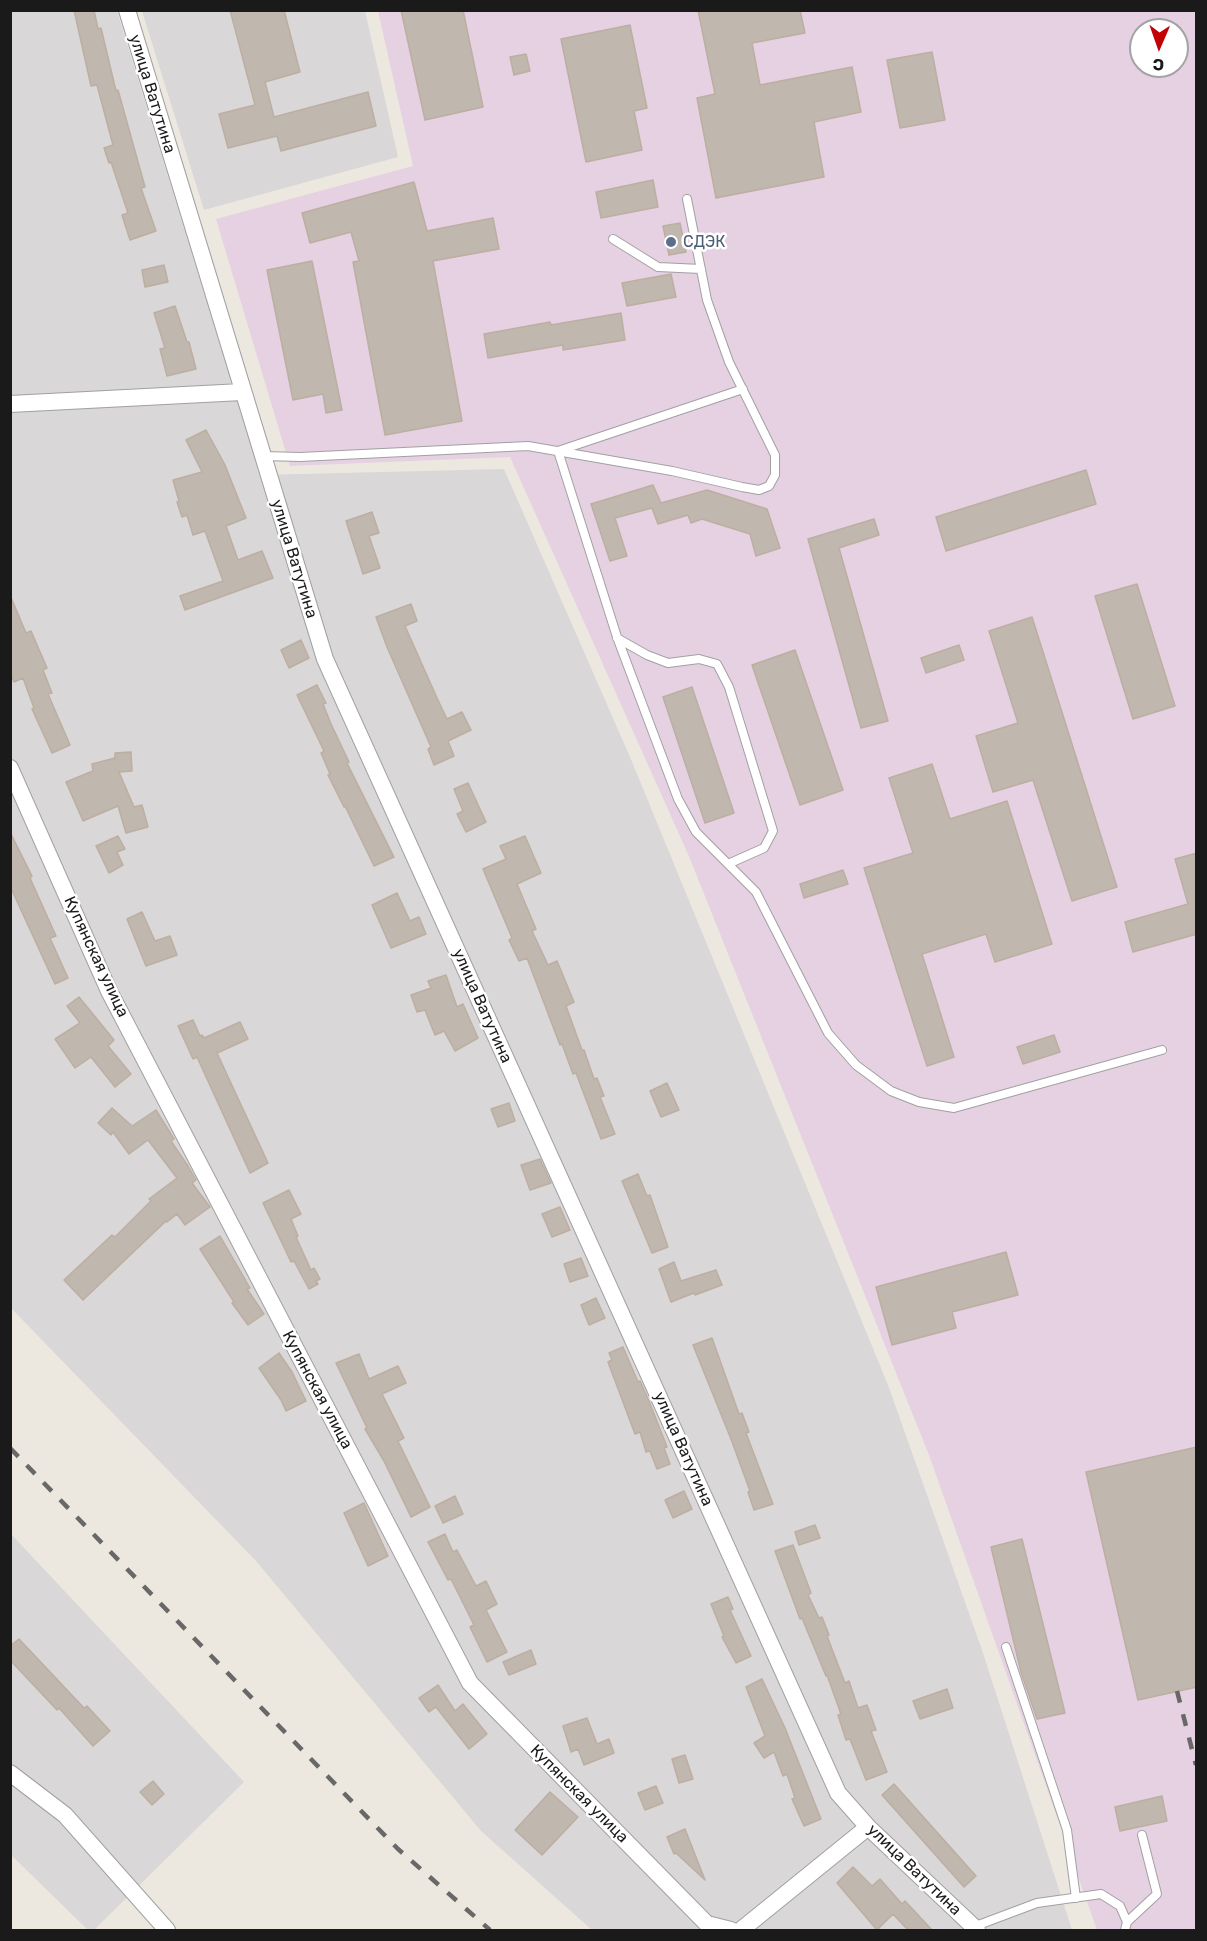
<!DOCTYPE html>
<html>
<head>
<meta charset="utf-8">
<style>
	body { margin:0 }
	#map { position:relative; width:1207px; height:1941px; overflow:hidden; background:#ece8e0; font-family:Rubik,sans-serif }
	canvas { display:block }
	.frame { position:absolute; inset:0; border:12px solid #1a1a1a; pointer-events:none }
	.north { position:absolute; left:1129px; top:18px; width:60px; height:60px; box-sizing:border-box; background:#fff; border:2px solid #a3a3a3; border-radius:50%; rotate:182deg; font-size:16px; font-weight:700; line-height:24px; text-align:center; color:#1a1a1a }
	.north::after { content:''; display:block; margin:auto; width:21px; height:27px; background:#c30206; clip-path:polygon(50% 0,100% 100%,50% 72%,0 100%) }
</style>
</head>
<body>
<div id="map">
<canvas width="1207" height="1941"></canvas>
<div class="frame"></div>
<div class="north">С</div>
</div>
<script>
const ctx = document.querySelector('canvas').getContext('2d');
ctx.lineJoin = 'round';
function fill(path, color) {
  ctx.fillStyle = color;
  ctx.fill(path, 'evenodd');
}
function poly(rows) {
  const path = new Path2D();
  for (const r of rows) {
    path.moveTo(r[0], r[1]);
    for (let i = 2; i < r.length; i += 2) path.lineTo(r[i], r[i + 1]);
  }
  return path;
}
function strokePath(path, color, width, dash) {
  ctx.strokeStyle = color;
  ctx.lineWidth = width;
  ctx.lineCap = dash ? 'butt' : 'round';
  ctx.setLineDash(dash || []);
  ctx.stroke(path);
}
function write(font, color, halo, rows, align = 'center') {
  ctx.font = font + ' Rubik,sans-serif';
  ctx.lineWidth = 5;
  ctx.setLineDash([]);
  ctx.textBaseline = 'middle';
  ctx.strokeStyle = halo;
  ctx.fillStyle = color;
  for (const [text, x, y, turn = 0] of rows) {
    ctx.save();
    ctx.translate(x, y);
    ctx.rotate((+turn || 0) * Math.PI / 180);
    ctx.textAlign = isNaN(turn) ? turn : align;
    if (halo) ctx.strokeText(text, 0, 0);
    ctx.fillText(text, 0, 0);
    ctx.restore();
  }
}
fill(poly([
	[11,11,117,11,260,475,504,469,630,757,888,1385,982,1650,1072,1930,592,1930,481,1831,256,1561,11,1308],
	[142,11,365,11,398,157,204,210],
	[10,1533,244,1782,94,1930,88,1930,11,1855]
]), '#d9d7d7');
fill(poly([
	[378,11,1196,11,1196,1930,1097,1930,929,1455,688,854,510,457,290,466,216,219,413,166],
	[1141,30,1177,30,1177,66,1141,66]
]), '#e5d1e2');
const building = poly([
	[74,10,94,10,98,29,101,28,116,91,118,90,145,187,141,188,156,231,130,240,122,215,128,213,111,162,109,163,104,148,113,145,97,85,91,86,74,10],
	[230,10,284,10,300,72,265,82,274,117,368,92,376,126,281,151,277,136,228,148,219,114,255,105,230,10],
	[401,10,463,10,483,107,425,120,401,10],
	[698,10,800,10,805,33,752,43,760,85,852,67,861,112,814,122,824,177,716,198,697,98,715,94,698,10],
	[630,25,647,108,634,111,642,150,586,162,561,39,630,25],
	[932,52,945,120,900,128,887,60,932,52],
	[526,54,530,71,514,75,510,57,526,54],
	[653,180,658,207,601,218,596,192,653,180],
	[414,182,427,231,493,218,499,249,433,261,462,421,385,435,353,262,359,261,351,232,310,243,302,213,414,182],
	[680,223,686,252,669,255,663,226,680,223],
	[312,261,342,410,326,413,323,394,293,400,267,270,312,261],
	[164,265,168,282,145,287,142,270,164,265],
	[671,274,676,297,627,306,622,283,671,274],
	[175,306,187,342,189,342,196,369,167,376,160,349,165,348,154,313,175,306],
	[621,313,625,340,563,350,563,345,488,358,484,334,550,322,551,325,621,313],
	[206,430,225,465,246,518,226,526,238,560,262,551,273,578,185,610,180,596,223,581,205,531,193,535,187,515,182,517,177,502,179,501,173,480,202,472,186,440,206,430],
	[1086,470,1096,504,946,551,936,517,1086,470],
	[653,485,661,503,707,490,767,509,780,548,756,556,750,534,702,519,691,523,688,515,658,524,652,508,615,518,627,556,610,561,591,504,653,485],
	[372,512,379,533,369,536,380,568,363,574,346,521,372,512],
	[874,519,879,535,839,548,888,721,861,728,808,539,874,519],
	[1137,584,1175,706,1133,719,1095,596,1137,584],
	[10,595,26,633,31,631,47,668,43,670,52,693,48,694,70,745,52,753,32,709,34,708,23,678,14,682,10,674,10,595],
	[411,604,417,621,405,626,437,698,447,719,462,712,471,730,448,741,454,756,434,765,428,749,431,747,387,647,376,617,411,604],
	[1032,617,1117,887,1072,901,1033,780,993,792,976,736,1018,723,989,631,1032,617],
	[301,640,309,658,289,668,281,650,301,640],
	[959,645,964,660,926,673,921,658,959,645],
	[795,650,843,790,800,805,752,665,795,650],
	[317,685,326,703,323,704,331,724,349,762,347,763,394,857,374,866,345,806,344,807,328,775,330,774,321,753,324,751,297,695,317,685],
	[692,687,734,813,705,823,663,697,692,687],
	[131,752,132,771,119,772,134,807,142,805,148,827,126,833,118,806,83,821,66,782,93,771,92,764,115,758,115,753,131,752],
	[932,764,950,819,1007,801,1052,944,995,962,986,934,922,954,954,1057,927,1066,864,868,913,853,889,778,932,764],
	[468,783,486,822,466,832,457,814,463,811,454,789,468,783],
	[10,832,32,876,30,878,56,936,50,938,68,978,55,984,10,886,10,832],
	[118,836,125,849,117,852,123,865,109,873,96,846,118,836],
	[525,836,541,873,517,884,536,929,532,931,548,965,557,961,574,1002,566,1006,582,1050,584,1050,594,1079,597,1078,604,1096,600,1097,615,1134,601,1139,576,1073,573,1074,562,1044,560,1045,527,958,519,961,509,940,512,938,483,869,506,859,500,846,525,836],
	[1197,853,1197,934,1133,952,1125,922,1188,904,1175,859,1197,853],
	[843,870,848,884,804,898,800,884,843,870],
	[397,893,410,921,419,917,426,934,391,948,372,905,397,893],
	[142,912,155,941,170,936,177,955,146,966,127,919,142,912],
	[446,975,457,1007,463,1004,478,1038,455,1051,444,1031,435,1035,425,1010,417,1012,411,995,431,988,428,981,446,975],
	[79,997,114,1040,108,1046,131,1074,115,1087,91,1057,75,1068,55,1039,80,1023,67,1006,79,997],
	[193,1020,200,1036,202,1035,204,1038,240,1022,248,1039,217,1053,268,1163,250,1173,197,1057,193,1059,178,1026,193,1020],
	[1054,1035,1060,1052,1023,1064,1017,1047,1054,1035],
	[667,1083,679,1110,661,1117,650,1091,667,1083],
	[509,1103,515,1121,498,1127,491,1109,509,1103],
	[112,1108,132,1126,156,1110,174,1139,171,1141,188,1166,196,1180,192,1183,210,1207,185,1225,177,1214,167,1222,166,1221,83,1300,64,1280,112,1235,115,1237,151,1201,149,1199,177,1178,148,1140,129,1154,113,1132,111,1135,98,1123,112,1108],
	[540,1159,551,1183,530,1190,521,1165,540,1159],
	[638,1174,647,1196,650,1195,668,1247,652,1253,622,1181,638,1174],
	[289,1190,301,1214,291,1219,298,1236,296,1237,311,1270,314,1268,320,1279,316,1281,318,1284,309,1289,294,1261,291,1262,263,1203,289,1190],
	[560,1207,570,1230,552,1237,542,1214,560,1207],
	[220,1236,250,1288,247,1289,264,1314,248,1325,232,1303,234,1302,200,1249,220,1236],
	[1006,1252,1018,1295,952,1312,956,1328,892,1345,876,1287,1006,1252],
	[581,1258,588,1276,570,1282,564,1264,581,1258],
	[674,1262,681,1281,716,1270,722,1285,695,1295,694,1293,671,1302,659,1269,674,1262],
	[596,1298,605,1318,589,1325,581,1305,596,1298],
	[712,1338,739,1414,742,1413,749,1432,746,1433,773,1504,754,1510,748,1492,750,1491,731,1439,693,1345,712,1338],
	[623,1347,638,1382,640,1381,649,1401,667,1447,664,1448,670,1464,657,1469,650,1451,646,1452,640,1432,635,1434,608,1362,612,1360,609,1353,623,1347],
	[279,1353,292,1372,306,1401,286,1411,281,1400,259,1368,279,1353],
	[359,1354,369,1379,398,1366,406,1383,382,1394,404,1438,398,1441,430,1507,411,1517,384,1461,365,1429,367,1428,336,1363,359,1354],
	[1197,1447,1197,1687,1138,1700,1086,1472,1197,1447],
	[684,1491,692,1509,673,1518,665,1500,684,1491],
	[455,1496,463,1514,443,1523,435,1506,455,1496],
	[364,1503,388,1556,368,1566,344,1513,364,1503],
	[815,1525,820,1538,799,1545,795,1532,815,1525],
	[445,1534,453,1552,457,1550,476,1586,486,1581,497,1604,486,1610,507,1652,487,1662,470,1627,474,1625,451,1579,448,1580,428,1542,445,1534],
	[1022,1539,1065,1713,1037,1719,1021,1672,991,1547,1022,1539],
	[793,1545,811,1593,808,1595,819,1618,822,1617,829,1635,827,1636,845,1683,849,1681,858,1708,867,1705,876,1730,871,1731,887,1772,866,1780,850,1739,846,1740,838,1715,841,1714,827,1675,826,1676,802,1618,800,1619,775,1551,793,1545],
	[728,1597,733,1609,730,1610,751,1656,736,1663,722,1637,724,1636,711,1604,728,1597],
	[19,1639,84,1708,87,1706,110,1731,93,1746,59,1708,57,1710,10,1660,10,1646,19,1639],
	[531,1650,536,1664,509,1675,503,1662,531,1650],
	[762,1679,785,1728,821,1819,804,1826,792,1799,795,1798,787,1774,783,1776,774,1752,764,1758,754,1743,765,1736,746,1687,762,1679],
	[438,1685,455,1711,463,1704,487,1734,469,1749,436,1707,429,1712,419,1698,438,1685],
	[947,1689,953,1708,920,1719,913,1701,947,1689],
	[587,1718,597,1744,609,1739,614,1753,584,1765,578,1749,571,1752,563,1726,587,1718],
	[685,1755,693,1779,679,1783,672,1759,685,1755],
	[153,1781,164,1794,152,1805,140,1792,153,1781],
	[894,1784,976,1876,964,1887,882,1795,894,1784],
	[656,1786,663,1803,645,1810,638,1793,656,1786],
	[550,1792,578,1817,542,1855,515,1830,550,1792],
	[1162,1796,1167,1821,1120,1831,1115,1807,1162,1796],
	[685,1829,705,1880,676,1853,674,1854,667,1837,685,1829],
	[853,1867,872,1886,880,1879,902,1904,905,1901,932,1930,908,1930,893,1914,877,1930,837,1883,853,1867]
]);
fill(building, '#c0b7af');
strokePath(building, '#bdaea2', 1.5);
const service = poly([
	[613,239,658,267,701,269],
	[743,389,558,451,617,637,678,799,696,832,756,892,828,1033,856,1065,891,1091,919,1102,954,1108,1162,1050],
	[263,456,300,457,528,446,672,471,742,487,759,490,769,486,775,475,775,455,729,362,707,300,687,199],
	[617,638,647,655,668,663,699,659,717,664,729,687,773,831,764,848,728,864],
	[1006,1647,1067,1830,1076,1898],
	[973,1927,1037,1903,1101,1894,1120,1906,1127,1922],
	[1125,1930,1127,1922,1157,1894,1142,1835]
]);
const minor = poly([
	[127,10,325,659,838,1793,868,1827,977,1930],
	[10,404,242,392],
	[10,768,109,991,470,1683,707,1924,731,1930],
	[10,1773,65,1815,167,1930],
	[741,1930,868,1827]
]);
strokePath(service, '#a1a1a1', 10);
strokePath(minor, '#a1a1a1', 18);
strokePath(service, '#fff', 8);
strokePath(minor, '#fff', 16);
strokePath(poly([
	[10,1448,398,1849,490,1930],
	[1177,1691,1196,1765]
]), '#686868', 4.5, [12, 12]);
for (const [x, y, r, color] of [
	[671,242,6,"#5c6f8a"]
]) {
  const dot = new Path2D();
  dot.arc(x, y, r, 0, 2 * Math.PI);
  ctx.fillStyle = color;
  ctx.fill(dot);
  strokePath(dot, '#fff', 2);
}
write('16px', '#1a1a1a', '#fff', [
	["улица Ватутина",152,94,73],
	["улица Ватутина",294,559,73],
	["Купянская улица",96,957,65],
	["улица Ватутина",482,1006,66],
	["Купянская улица",317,1390,62],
	["улица Ватутина",683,1449,66],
	["Купянская улица",579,1794,45],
	["улица Ватутина",914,1870,44]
]);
write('16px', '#4e5e75', '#fff', [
	["СДЭК",683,242]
], 'left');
</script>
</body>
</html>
